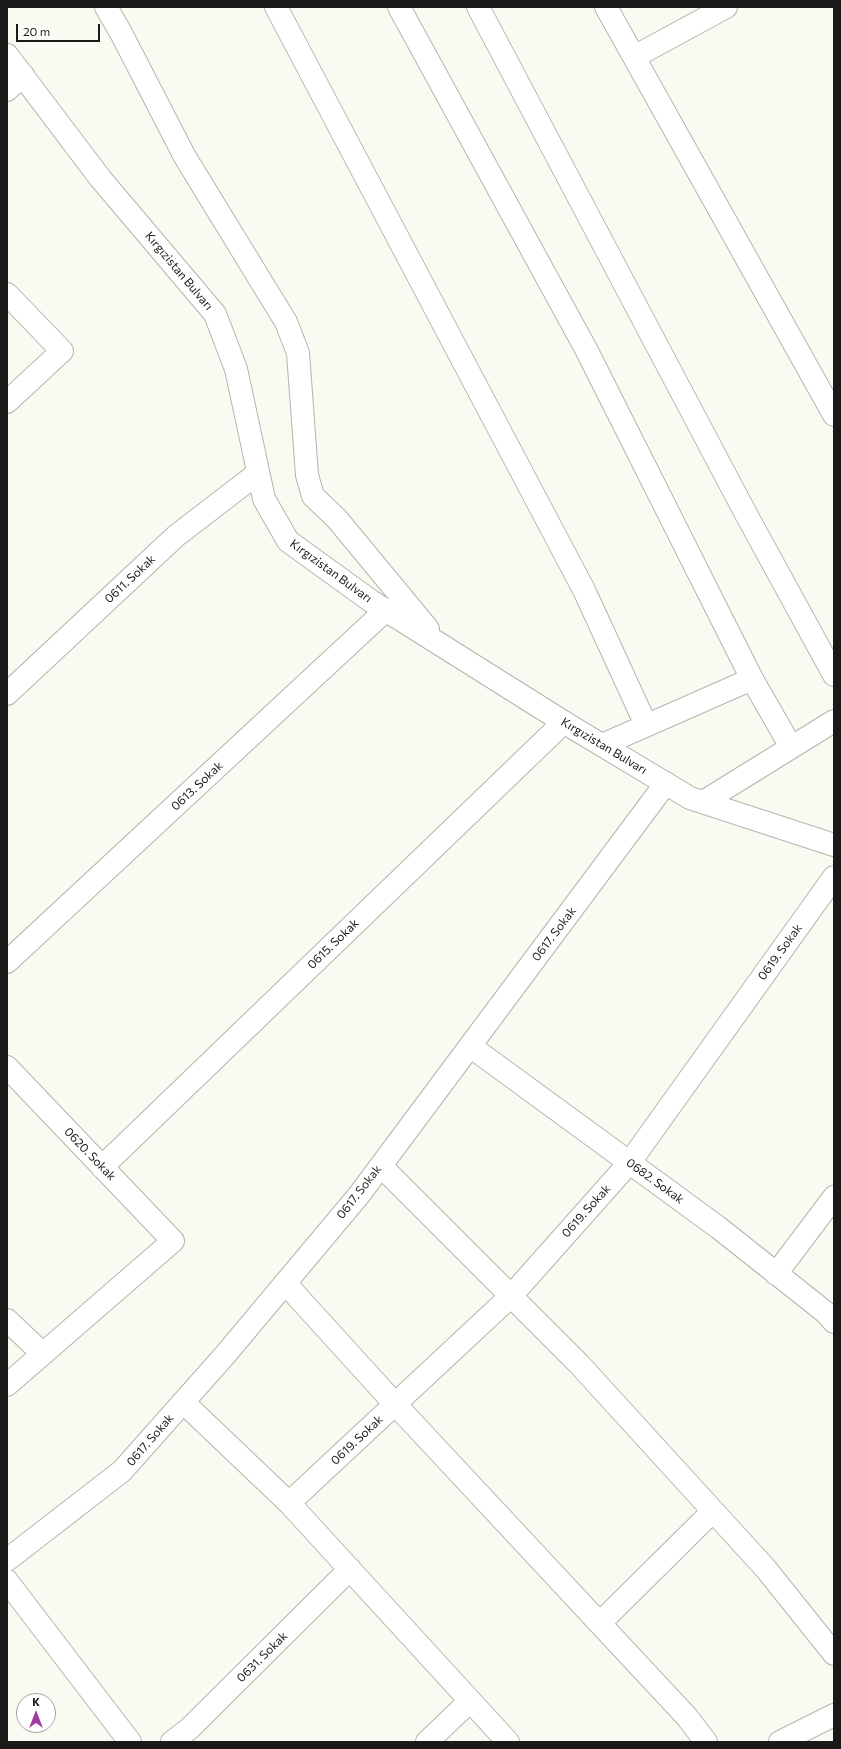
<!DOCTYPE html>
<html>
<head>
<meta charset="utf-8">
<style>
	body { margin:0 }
	#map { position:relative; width:841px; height:1749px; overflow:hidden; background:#fafaf2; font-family:Commissioner,sans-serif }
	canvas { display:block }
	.frame { position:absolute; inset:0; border:8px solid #1a1a18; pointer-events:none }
	.north { position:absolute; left:16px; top:1693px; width:40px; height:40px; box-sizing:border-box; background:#fff; border:1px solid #a3a3a3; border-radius:50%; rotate:0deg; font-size:11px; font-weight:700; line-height:16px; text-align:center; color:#1a1a18 }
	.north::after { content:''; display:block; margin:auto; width:14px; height:18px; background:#9f3ca3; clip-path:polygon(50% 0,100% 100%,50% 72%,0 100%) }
	.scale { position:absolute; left:16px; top:24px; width:84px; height:18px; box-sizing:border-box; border:2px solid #1a1a18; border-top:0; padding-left:5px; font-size:12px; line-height:14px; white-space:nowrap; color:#1a1a18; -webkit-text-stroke:3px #fff; paint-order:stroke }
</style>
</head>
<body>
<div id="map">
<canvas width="841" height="1749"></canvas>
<div class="frame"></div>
<div class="north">K</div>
<div class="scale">20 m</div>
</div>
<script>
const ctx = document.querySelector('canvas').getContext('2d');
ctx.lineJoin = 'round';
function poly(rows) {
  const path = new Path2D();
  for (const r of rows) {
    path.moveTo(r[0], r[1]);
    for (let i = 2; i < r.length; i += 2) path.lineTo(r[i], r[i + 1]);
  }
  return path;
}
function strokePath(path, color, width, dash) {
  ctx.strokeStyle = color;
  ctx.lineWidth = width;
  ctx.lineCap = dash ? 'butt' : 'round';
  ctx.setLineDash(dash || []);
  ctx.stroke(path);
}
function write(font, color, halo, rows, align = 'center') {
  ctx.font = font + ' Commissioner,sans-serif';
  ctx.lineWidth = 3;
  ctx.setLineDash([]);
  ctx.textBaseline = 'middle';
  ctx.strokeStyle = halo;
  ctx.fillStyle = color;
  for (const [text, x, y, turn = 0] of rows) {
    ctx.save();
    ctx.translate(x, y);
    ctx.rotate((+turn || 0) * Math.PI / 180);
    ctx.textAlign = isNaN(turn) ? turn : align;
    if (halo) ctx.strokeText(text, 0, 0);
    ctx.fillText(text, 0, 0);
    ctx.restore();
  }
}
const minor = poly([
	[106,7,121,33,185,157,286,322,298,353,307,475,313,496,337,519,428,629],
	[276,7,584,590,646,725],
	[399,7,587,351,752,679,791,747],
	[478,7,746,514,834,675],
	[606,7,834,415],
	[7,55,100,178,215,314,236,369,264,499,288,541,371,601,570,726,690,798,834,845],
	[634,57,726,7],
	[7,90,23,75],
	[7,294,62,351,7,402],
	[7,694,176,536,258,473],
	[602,745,752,679],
	[703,802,834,721],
	[7,962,386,610],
	[470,1046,719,1228,825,1312,834,1322],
	[7,1067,173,1241,7,1385],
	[381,1166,579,1364,766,1569,834,1654],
	[102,1167,564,722],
	[776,1274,834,1197],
	[285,1283,395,1404,687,1717,706,1742],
	[7,1320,43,1354],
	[183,1402,289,1503,508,1742],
	[289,1503,511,1296,630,1162,834,877],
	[7,1560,122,1471,225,1355,359,1195,666,783],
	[7,1581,130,1742],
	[600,1623,713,1511],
	[172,1742,189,1729,350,1569],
	[427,1742,470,1701],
	[780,1742,834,1715]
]);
strokePath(minor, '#b5b5ae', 24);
strokePath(minor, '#fff', 22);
write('12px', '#1a1a18', '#fff', [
	["Kırgızistan Bulvarı",179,271,50],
	["Kırgızistan Bulvarı",331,571,36],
	["0611. Sokak",130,579,-43],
	["Kırgızistan Bulvarı",604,746,31],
	["0613. Sokak",197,786,-43],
	["0617. Sokak",554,934,-53],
	["0615. Sokak",333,944,-44],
	["0619. Sokak",780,952,-54],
	["0620. Sokak",90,1154,46],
	["0682. Sokak",655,1181,36],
	["0617. Sokak",359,1192,-52],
	["0619. Sokak",586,1211,-48],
	["0617. Sokak",150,1440,-49],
	["0619. Sokak",357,1440,-43],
	["0631. Sokak",262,1657,-45]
]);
</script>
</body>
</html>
